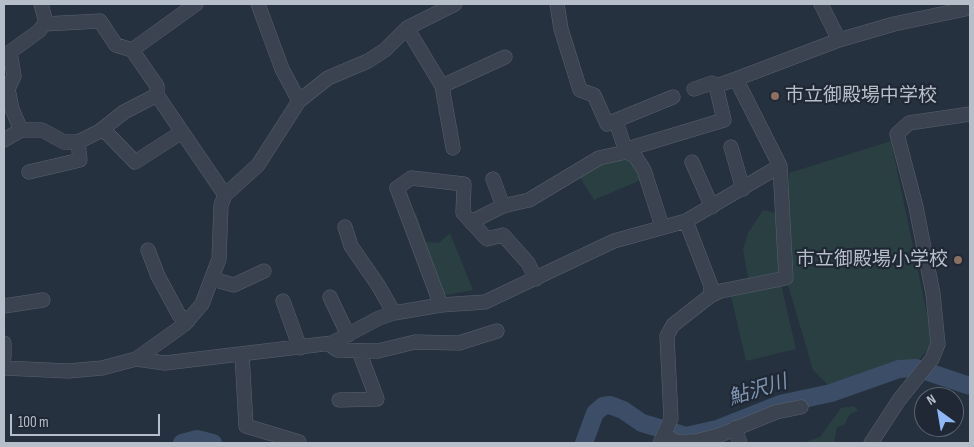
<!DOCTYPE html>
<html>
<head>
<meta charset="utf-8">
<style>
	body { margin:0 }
	#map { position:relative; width:974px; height:447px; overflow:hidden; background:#26313f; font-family:"Sofia Sans Condensed",sans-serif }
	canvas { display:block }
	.frame { position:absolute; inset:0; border:5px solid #b6beca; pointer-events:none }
	.north { position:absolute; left:914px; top:387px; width:50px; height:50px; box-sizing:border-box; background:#1f2834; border:1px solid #5b6470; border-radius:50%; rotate:328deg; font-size:14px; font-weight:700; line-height:20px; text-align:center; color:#b6beca }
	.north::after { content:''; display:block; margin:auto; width:18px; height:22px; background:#90b7f5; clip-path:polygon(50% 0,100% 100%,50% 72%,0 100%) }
	.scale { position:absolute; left:10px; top:414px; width:150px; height:22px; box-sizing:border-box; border:2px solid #b6beca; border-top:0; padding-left:6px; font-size:15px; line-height:18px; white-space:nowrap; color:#b6beca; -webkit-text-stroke:4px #1f2834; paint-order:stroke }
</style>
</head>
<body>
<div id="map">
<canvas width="974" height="447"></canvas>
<div class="frame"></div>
<div class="north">N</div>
<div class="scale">100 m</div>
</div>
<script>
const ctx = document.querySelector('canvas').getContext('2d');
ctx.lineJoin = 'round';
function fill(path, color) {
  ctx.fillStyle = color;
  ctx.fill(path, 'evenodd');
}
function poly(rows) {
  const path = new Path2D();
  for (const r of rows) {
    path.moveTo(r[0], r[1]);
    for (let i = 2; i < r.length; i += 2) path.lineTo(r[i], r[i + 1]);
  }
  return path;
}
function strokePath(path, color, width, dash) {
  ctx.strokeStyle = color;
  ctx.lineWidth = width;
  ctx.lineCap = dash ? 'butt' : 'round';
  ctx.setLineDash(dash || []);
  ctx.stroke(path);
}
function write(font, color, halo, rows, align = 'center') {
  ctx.font = font + ' "Sofia Sans Condensed","Noto Sans JP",sans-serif';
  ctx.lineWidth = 4.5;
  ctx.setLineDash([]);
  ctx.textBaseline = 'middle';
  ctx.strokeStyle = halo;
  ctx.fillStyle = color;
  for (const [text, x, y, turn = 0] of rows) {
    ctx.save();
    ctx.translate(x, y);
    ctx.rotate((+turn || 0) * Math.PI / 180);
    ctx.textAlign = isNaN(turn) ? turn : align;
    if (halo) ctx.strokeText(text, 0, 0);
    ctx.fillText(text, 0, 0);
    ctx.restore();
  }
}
fill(poly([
	[891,141,933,343,919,360,830,387,813,370,786,278,789,173],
	[628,153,641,180,594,200,578,174],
	[763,210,775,213,783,271,748,278,743,250,748,233],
	[416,213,426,242,439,243,450,233,473,290,441,296,410,214],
	[781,284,796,349,746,361,731,296],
	[854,406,858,411,850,414,844,425,837,427,834,443,803,443,820,437,841,408]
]), '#293f41');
strokePath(poly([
	[182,443,197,439,213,443],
	[584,443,595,413,603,406,610,405,623,410,642,423,686,436,717,429,780,404,831,393,899,369,916,368,970,386]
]), '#3c4e67', 18);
const minor = poly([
	[258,4,282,69,299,101],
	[557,4,561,29,580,90,594,95,607,124,673,97],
	[821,4,839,40],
	[44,24,100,21,116,45,132,50,157,86,157,95,225,195],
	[407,28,442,86,453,148],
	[132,50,196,4],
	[442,86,505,57],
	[8,89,14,76,10,52,39,31,46,22,41,4],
	[694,89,712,83,716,86],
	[4,91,8,89,12,109,21,130,42,130,64,142,78,142,100,131,124,112,157,95],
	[616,121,626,152,634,147,724,120,716,86,736,79],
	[103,129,135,162,182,132],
	[4,140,21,130],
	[731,147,743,189],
	[692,162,712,207],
	[29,172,80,160,78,142],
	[493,179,503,206],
	[686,221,711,286,710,296],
	[471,222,503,206,529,200,599,158,626,152,635,156,644,170,662,226],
	[345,227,351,246,378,285,394,313],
	[148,250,158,276,179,315,188,321],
	[212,279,234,285,264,271],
	[330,297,348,335],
	[283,301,300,348],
	[441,305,397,188,411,178,464,184,463,213,487,239,503,235,528,263,536,279],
	[4,306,43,300],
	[4,343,4,357],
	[329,344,337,350,378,351,415,342,459,343,497,331],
	[242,354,246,426,299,442],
	[136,359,165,363,332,343,379,318,394,313,441,305,485,302,614,241,686,221,780,166],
	[4,368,68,371,102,368,136,359,185,324,202,304,219,259,221,205,225,195,258,165,299,101,328,78,368,61,385,50,407,28,455,4],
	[339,400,377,399,359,351],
	[735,428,740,443],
	[665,435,677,442,697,441,720,435,776,412,801,407],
	[660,443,671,419,667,336,673,325,710,296,721,291,786,278,780,166,736,79,839,40,894,24,970,8],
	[871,443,899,400,932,359,938,344,933,294,916,207,897,134,909,123,970,114]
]);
strokePath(minor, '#58616d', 15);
strokePath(minor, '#3a434f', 14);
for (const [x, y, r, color] of [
	[775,96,5,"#8d6e63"],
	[958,260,5,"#8d6e63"]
]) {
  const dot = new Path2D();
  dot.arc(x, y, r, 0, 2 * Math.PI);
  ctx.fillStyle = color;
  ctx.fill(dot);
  strokePath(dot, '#1f2834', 2);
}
write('19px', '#b6beca', '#1f2834', [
	["市立御殿場中学校",785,96],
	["市立御殿場小学校",948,260,"right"]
], 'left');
write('italic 20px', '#7f94b0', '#1f2834', [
	["鮎沢川",758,391,-17]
]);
</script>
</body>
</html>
